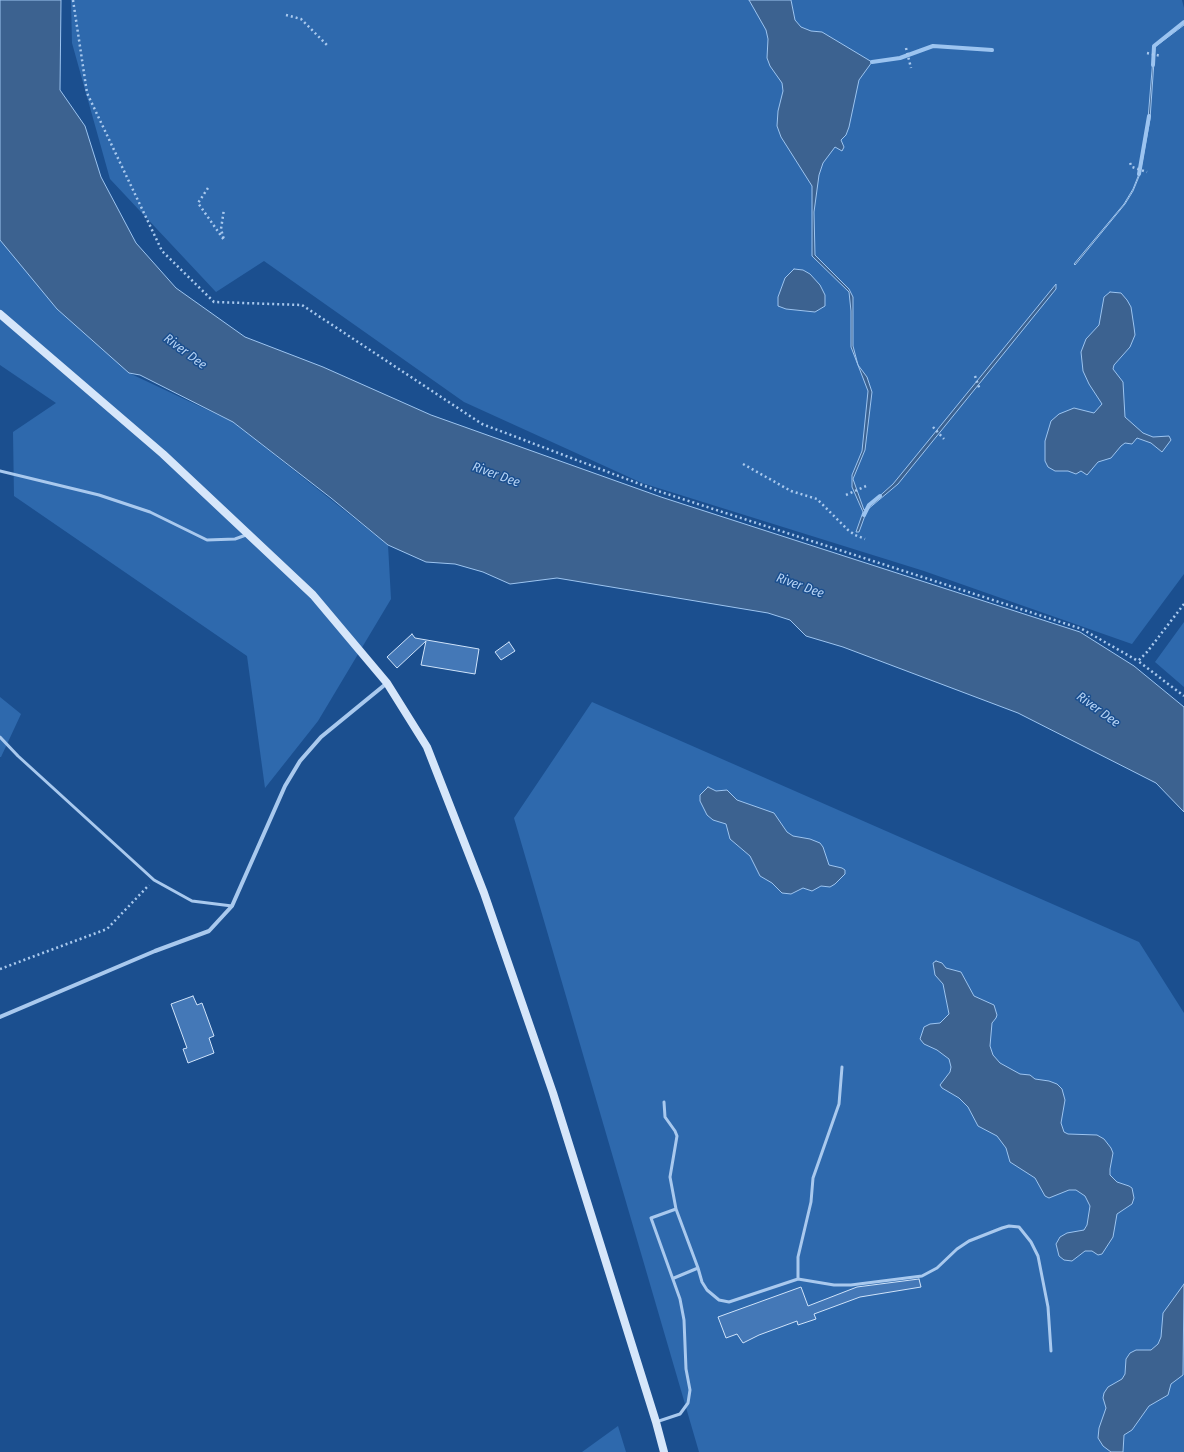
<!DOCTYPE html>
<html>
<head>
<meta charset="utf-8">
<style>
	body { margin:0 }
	canvas { display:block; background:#1b4f8f }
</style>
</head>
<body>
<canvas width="1184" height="1452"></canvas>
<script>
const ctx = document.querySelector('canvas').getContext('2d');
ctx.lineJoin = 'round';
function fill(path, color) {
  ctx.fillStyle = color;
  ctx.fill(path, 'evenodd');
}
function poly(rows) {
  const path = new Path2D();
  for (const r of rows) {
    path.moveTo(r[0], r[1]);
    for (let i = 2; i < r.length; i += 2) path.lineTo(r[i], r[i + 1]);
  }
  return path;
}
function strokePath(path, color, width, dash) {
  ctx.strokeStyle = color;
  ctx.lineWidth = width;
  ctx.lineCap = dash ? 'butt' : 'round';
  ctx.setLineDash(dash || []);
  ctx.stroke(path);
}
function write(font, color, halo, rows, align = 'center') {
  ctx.font = font + ' "Fira Sans Condensed",sans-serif';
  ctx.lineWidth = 3;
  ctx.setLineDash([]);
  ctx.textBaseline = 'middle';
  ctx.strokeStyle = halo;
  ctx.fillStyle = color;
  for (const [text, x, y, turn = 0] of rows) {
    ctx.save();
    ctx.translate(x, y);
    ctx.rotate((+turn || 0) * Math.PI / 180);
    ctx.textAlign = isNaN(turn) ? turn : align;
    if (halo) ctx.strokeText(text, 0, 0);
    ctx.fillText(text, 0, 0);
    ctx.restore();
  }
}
fill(poly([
	[71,0,1182,0,1184,8,1184,574,1132,644,924,571,642,483,464,402,264,261,216,292,110,179,72,43],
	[0,240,129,373,233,422,388,545,391,599,318,721,265,788,247,656,14,496,13,432,56,403,0,365],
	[1184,622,1184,687,1155,662],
	[0,697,21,714,1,757,0,757],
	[592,702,1139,942,1184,1013,1184,1452,699,1452,514,818],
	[618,1426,626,1452,582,1452]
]), '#2e69ad');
const water = poly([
	[0,0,61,0,60,90,85,126,101,177,136,243,176,288,245,337,323,367,431,415,661,497,1080,632,1134,666,1184,707,1184,812,1156,783,1018,713,843,647,806,636,790,620,768,613,557,578,510,584,483,572,455,564,426,562,388,545,331,498,233,422,140,375,129,373,57,309,0,240,0,0],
	[749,0,791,0,795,20,801,27,811,31,822,32,872,62,859,80,849,127,846,135,841,140,844,147,842,151,835,147,823,163,819,175,814,212,815,255,849,289,853,297,853,346,858,365,867,377,872,392,865,450,853,479,864,510,893,484,1056,284,1056,289,898,484,867,510,859,532,856,532,863,512,852,487,852,475,862,451,868,391,851,347,851,311,849,292,812,256,812,186,781,137,777,126,778,111,783,91,782,83,770,66,767,58,768,39,766,30,749,0],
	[1184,23,1184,25,1155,47,1150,119,1140,174,1133,191,1125,204,1075,265,1074,264,1124,204,1133,189,1139,174,1148,119,1154,46,1184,23],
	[794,269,803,270,810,274,820,285,825,295,825,306,815,312,786,309,778,306,778,297,785,278,794,269],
	[1110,292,1121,293,1127,300,1131,307,1134,327,1135,335,1130,347,1114,365,1113,369,1123,382,1125,417,1143,433,1153,437,1169,436,1171,440,1162,452,1151,443,1137,438,1132,444,1125,443,1121,446,1111,458,1098,462,1087,475,1081,471,1076,474,1068,471,1055,471,1048,467,1045,461,1045,441,1051,421,1059,414,1074,408,1094,413,1102,404,1089,384,1083,371,1081,352,1086,339,1099,325,1104,297,1110,292],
	[708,787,716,791,727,790,737,800,774,813,787,832,793,836,810,839,820,843,823,847,829,865,842,868,845,870,845,874,835,884,830,887,821,886,812,891,803,888,791,894,782,893,772,883,760,876,750,856,730,839,726,824,713,820,707,815,700,801,700,795,708,787],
	[936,961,942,963,946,968,961,972,974,996,994,1005,997,1015,996,1018,992,1023,990,1046,993,1055,1000,1063,1020,1074,1030,1075,1035,1079,1049,1081,1057,1084,1062,1089,1065,1100,1061,1123,1064,1132,1068,1134,1097,1135,1104,1139,1111,1148,1113,1153,1110,1169,1110,1175,1117,1182,1129,1186,1132,1188,1134,1198,1132,1204,1117,1214,1113,1237,1102,1254,1098,1255,1092,1251,1085,1251,1072,1261,1064,1260,1059,1256,1056,1244,1060,1237,1067,1233,1084,1230,1087,1225,1090,1206,1085,1196,1076,1190,1069,1190,1049,1198,1045,1196,1035,1178,1010,1162,1006,1148,997,1136,978,1126,968,1107,959,1098,942,1088,940,1085,950,1072,951,1067,949,1059,937,1050,924,1044,920,1039,924,1027,930,1024,940,1023,949,1014,943,984,935,975,933,963,936,961],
	[1184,1284,1183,1375,1171,1384,1168,1395,1149,1406,1132,1430,1124,1435,1123,1452,1111,1452,1103,1446,1098,1438,1099,1428,1106,1408,1103,1398,1104,1393,1108,1387,1122,1379,1125,1374,1126,1359,1130,1353,1136,1350,1151,1350,1158,1344,1161,1337,1163,1313,1184,1284]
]);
fill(water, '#3c6290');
strokePath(water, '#9cc4f0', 1);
strokePath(poly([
	[872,62,900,58,933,46,992,50],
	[1153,65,1154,46,1184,22],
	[1139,174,1149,116],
	[864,515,869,505,880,496]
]), '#9cc4f0', 4);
const building = poly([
	[412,634,415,638,479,649,475,674,421,665,426,641,397,668,387,657,412,634],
	[509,642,515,651,501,660,495,652,509,642],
	[193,996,197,1005,202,1003,214,1036,209,1038,214,1053,188,1063,183,1049,187,1048,171,1004,193,996],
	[919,1279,921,1287,860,1297,814,1314,816,1319,798,1325,797,1321,759,1335,743,1343,737,1334,726,1338,718,1317,801,1287,808,1306,857,1287,919,1279]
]);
fill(building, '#4478b7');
strokePath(building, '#cfe3fa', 1);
strokePath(poly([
	[73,0,87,93,162,251,214,302,302,305,482,424,658,491,1082,629,1138,661],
	[286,15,301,19,328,46],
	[906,48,911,68],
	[1147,53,1161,56],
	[1130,163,1132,167,1147,172],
	[208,188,198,203,224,240,221,229,224,209],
	[975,376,980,390],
	[933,427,944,439],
	[743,464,791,491,817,499,848,530,855,535,865,539],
	[846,495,866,486],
	[1184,604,1147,652,1138,661,1184,696],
	[0,969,107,929,149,885]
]), '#a9c9ee', 2.5, [2, 3]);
strokePath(poly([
	[0,471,99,495,150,512,207,540,235,539,246,535],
	[0,737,18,756,154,880,192,901,232,906],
	[842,1067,839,1104,813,1178,811,1202,798,1257,798,1279,834,1285,851,1285,922,1276,937,1268,957,1249,969,1241,1002,1228,1009,1226,1019,1227,1031,1242,1038,1256,1048,1307,1051,1351],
	[664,1102,665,1117,675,1131,677,1136,670,1177,676,1209],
	[698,1268,702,1282,707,1290,719,1300,729,1302,798,1279],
	[656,1422,680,1414,688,1403,690,1390,686,1369,684,1320,680,1299,651,1218,676,1209,698,1268,674,1278]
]), '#a9c9ee', 3);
strokePath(poly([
	[0,1017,155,951,209,931,232,906,285,786,300,761,321,737,387,683]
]), '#a9c9ee', 4);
strokePath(poly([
	[0,314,163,454,313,595,387,683,427,747,484,893,553,1093,656,1422,664,1452]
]), '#d6e6fa', 8);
write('italic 13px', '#b5d3f5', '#1b4f8f', [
	["River Dee",185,352,37],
	["River Dee",496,475,20],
	["River Dee",800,586,20],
	["River Dee",1098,710,36]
]);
</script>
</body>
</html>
